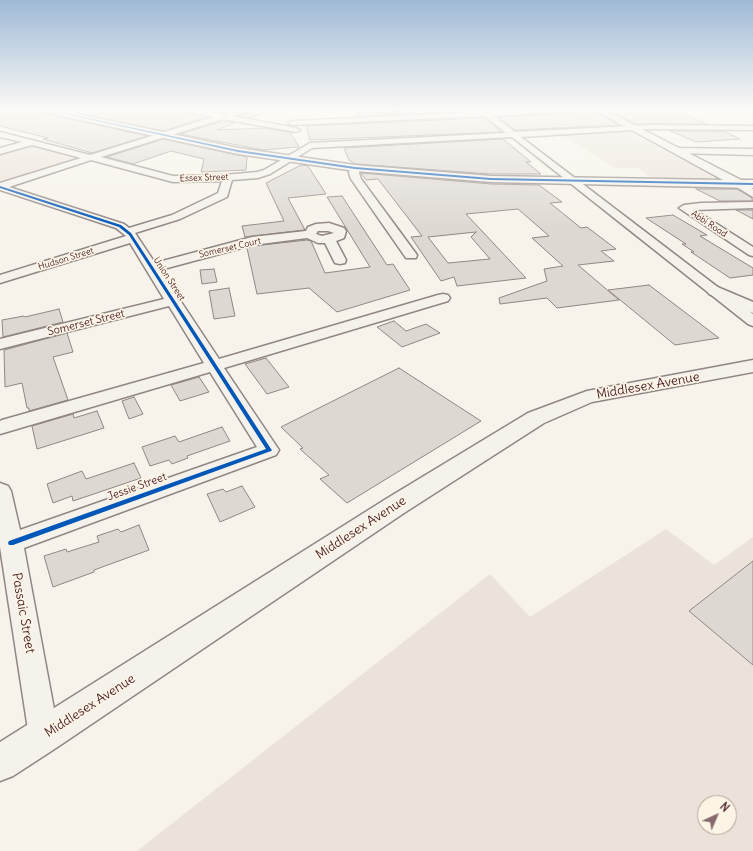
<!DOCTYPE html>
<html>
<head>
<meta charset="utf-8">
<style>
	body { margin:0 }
	#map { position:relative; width:753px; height:851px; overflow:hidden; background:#f7f3ea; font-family:Delius,sans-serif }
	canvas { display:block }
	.north { position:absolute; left:697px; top:795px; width:40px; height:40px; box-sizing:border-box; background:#fcf5e5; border:1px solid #b59f9b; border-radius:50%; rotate:44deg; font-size:11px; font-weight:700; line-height:16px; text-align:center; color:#4a1f2b }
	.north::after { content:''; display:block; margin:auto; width:14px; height:18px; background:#87696e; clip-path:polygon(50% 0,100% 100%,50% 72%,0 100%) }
</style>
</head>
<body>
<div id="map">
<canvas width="753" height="851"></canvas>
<div class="north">N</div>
</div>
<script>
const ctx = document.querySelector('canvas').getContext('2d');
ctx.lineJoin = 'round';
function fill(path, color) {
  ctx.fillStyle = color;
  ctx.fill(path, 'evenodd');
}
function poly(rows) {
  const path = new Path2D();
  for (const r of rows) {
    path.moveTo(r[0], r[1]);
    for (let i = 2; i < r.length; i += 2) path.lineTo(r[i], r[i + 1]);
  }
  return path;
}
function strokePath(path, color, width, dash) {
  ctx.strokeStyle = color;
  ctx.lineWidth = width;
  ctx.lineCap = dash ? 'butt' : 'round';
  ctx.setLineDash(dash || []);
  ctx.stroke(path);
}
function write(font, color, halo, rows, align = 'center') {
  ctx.font = font + ' Delius,sans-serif';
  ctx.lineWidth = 3.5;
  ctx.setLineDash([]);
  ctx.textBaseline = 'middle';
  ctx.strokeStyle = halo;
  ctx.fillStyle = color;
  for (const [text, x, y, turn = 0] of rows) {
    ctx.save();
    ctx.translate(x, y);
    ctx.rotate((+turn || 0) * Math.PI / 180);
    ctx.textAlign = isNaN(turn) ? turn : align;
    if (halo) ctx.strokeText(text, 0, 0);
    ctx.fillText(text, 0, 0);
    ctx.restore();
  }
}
fill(poly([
	[628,132,712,175,712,178,649,177,638,168,615,168,560,134],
	[666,529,714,565,753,537,753,851,137,851,490,574,530,617],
	[705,803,729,803,729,827,705,827]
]), '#ebe3d9');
fill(poly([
	[29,143,86,159,0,186,0,151]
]), '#ebe2d8');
const building = poly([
	[0,110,43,110,48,114,147,136,92,153,43,139,48,138,0,126,0,110],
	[83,110,184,110,189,113,207,117,164,131,78,113,83,110],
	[248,110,266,110,266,112,250,118,239,116,246,113,248,110],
	[441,110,443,112,359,116,357,113,441,110],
	[675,110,707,124,636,124,609,111,675,110],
	[594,111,619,125,515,130,498,117,594,111],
	[484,118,502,132,310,140,306,126,484,118],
	[223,121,235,123,217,130,263,128,290,132,299,147,263,150,180,134,223,121],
	[670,131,723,131,740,139,696,142,670,131],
	[163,139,247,157,246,170,201,172,204,159,171,151,133,164,107,157,163,139],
	[503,139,531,162,526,162,541,174,491,174,355,164,349,160,344,148,503,139],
	[301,165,308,166,326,194,288,198,305,230,245,237,242,226,284,221,266,183,301,165],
	[361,173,491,184,539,185,562,202,550,203,581,228,587,227,616,249,601,251,614,261,578,265,619,300,557,308,547,298,500,304,499,298,547,281,544,269,563,266,532,238,549,236,518,209,466,214,526,278,457,286,454,277,441,281,411,237,422,236,378,179,366,180,361,173],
	[476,232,471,237,490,259,448,263,428,237,476,232],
	[696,189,737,189,751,197,753,201,720,201,696,189],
	[342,196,387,265,393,264,410,290,337,312,309,288,257,294,247,248,253,246,307,240,311,241,325,273,370,267,327,197,342,196],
	[736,210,753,210,753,219,736,210],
	[673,215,707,235,700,236,753,268,753,275,730,278,691,252,694,252,682,244,686,244,646,218,673,215],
	[214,269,217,282,202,284,200,270,214,269],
	[649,285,719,338,675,345,608,290,649,285],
	[229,288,235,316,214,319,209,291,229,288],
	[59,309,63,322,3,337,2,320,24,316,25,317,59,309],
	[394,321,406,331,426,324,440,333,402,347,377,327,394,321],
	[67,333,73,352,53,357,68,400,29,411,29,408,27,408,22,383,5,387,4,350,67,333],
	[266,358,289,387,267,394,245,364,266,358],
	[399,368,481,421,347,503,320,479,329,475,300,449,303,448,281,427,399,368],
	[199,377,209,392,180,401,171,385,199,377],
	[134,397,143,414,129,419,122,401,134,397],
	[97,411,104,428,37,449,32,426,73,414,74,418,97,411],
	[222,427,230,441,187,456,188,458,172,464,169,460,150,466,142,447,175,436,179,442,222,427],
	[134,463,141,478,73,501,72,496,53,503,47,484,82,471,86,479,134,463],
	[242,486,255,507,220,522,207,494,223,489,226,492,242,486],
	[139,525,149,550,94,570,94,572,53,587,44,556,66,549,67,552,99,542,97,536,118,529,121,532,139,525],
	[753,561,753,665,689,611,753,561]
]);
fill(building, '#ddd8d2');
strokePath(building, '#908684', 1);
const minor = poly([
	[69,110,82,110,64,115,60,113,69,110],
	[185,110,200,110,222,114,236,110,247,110,246,112,232,116,296,128,300,130,296,132,223,119,101,157,173,176,224,175,257,172,264,170,310,143,506,133,485,116,292,125,288,123,292,121,480,112,478,110,486,110,488,111,569,110,565,112,494,116,515,132,649,125,753,126,753,130,649,129,521,137,753,314,753,326,748,324,512,137,312,148,270,174,258,178,232,180,227,197,180,219,135,233,155,263,252,237,306,231,308,227,316,224,329,223,344,228,346,231,344,238,336,241,346,260,345,263,340,264,335,263,325,243,318,243,307,238,253,245,160,270,219,359,438,295,443,294,448,295,450,298,448,301,224,368,279,450,276,455,24,548,59,736,55,747,44,751,33,747,29,736,0,547,0,483,8,486,11,491,20,530,257,447,210,372,0,434,0,421,2,420,204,363,169,306,0,349,0,339,164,299,130,243,0,283,0,275,126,236,116,228,0,190,0,183,81,158,32,145,0,154,0,148,22,142,0,137,0,132,90,155,213,117,189,112,185,110],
	[91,160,173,182,222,181,218,193,172,215,129,228,124,224,9,187,91,160],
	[328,231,334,233,322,236,316,234,318,231,328,231],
	[678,148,753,149,753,155,675,153,674,151,675,149,678,148],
	[355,165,360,168,359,173,361,179,417,255,416,258,406,258,351,179,349,173,350,168,355,165],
	[739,181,753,189,753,197,735,186,734,184,739,181],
	[753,202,753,208,695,210,753,247,753,256,749,255,679,208,684,205,701,203,753,202]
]);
const tertiary = poly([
	[44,110,59,110,238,148,355,165,491,176,723,180,595,110,605,110,741,180,753,180,753,188,491,182,355,171,238,154,48,113,44,110]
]);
const secondary = poly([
	[715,286,753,302,753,313,709,294,707,291,709,288,715,286],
	[753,360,753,372,592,402,544,423,404,513,56,748,13,776,0,781,0,742,386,499,528,413,587,391,753,360]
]);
strokePath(minor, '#908684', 3);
strokePath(tertiary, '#908684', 3);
strokePath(secondary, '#908684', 3);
fill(minor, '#f5f2ec');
fill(tertiary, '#f5f2ec');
fill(secondary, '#f5f2ec');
fill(poly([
	[47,110,50,110,238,150,355,167,491,178,753,183,753,185,491,180,355,169,238,152,47,110],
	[0,186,121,225,131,233,271,449,272,450,271,451,13,545,9,545,8,543,9,541,266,449,129,235,119,227,0,188,0,186]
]), '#0057b8');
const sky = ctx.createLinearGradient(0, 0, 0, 229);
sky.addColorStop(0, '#9eb9d6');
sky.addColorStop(0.48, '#fbfaf6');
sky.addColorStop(1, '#fbfaf600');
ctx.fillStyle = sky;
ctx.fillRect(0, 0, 753, 229);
write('9px', '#4a1f2b', '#fcf5e5', [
	["Essex Street",204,178,-2],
	["Abbi Road",709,224,33],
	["Somerset Court",230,248,-13],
	["Hudson Street",66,259,-17],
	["Union Street",169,279,57]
]);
write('11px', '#4a1f2b', '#fcf5e5', [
	["Somerset Street",86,323,-14],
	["Jessie Street",137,487,-20]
]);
write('13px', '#4a1f2b', '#fcf5e5', [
	["Middlesex Avenue",648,386,-10],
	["Middlesex Avenue",361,528,-33],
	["Passaic Street",23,613,80],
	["Middlesex Avenue",90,706,-33]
]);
</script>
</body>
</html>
